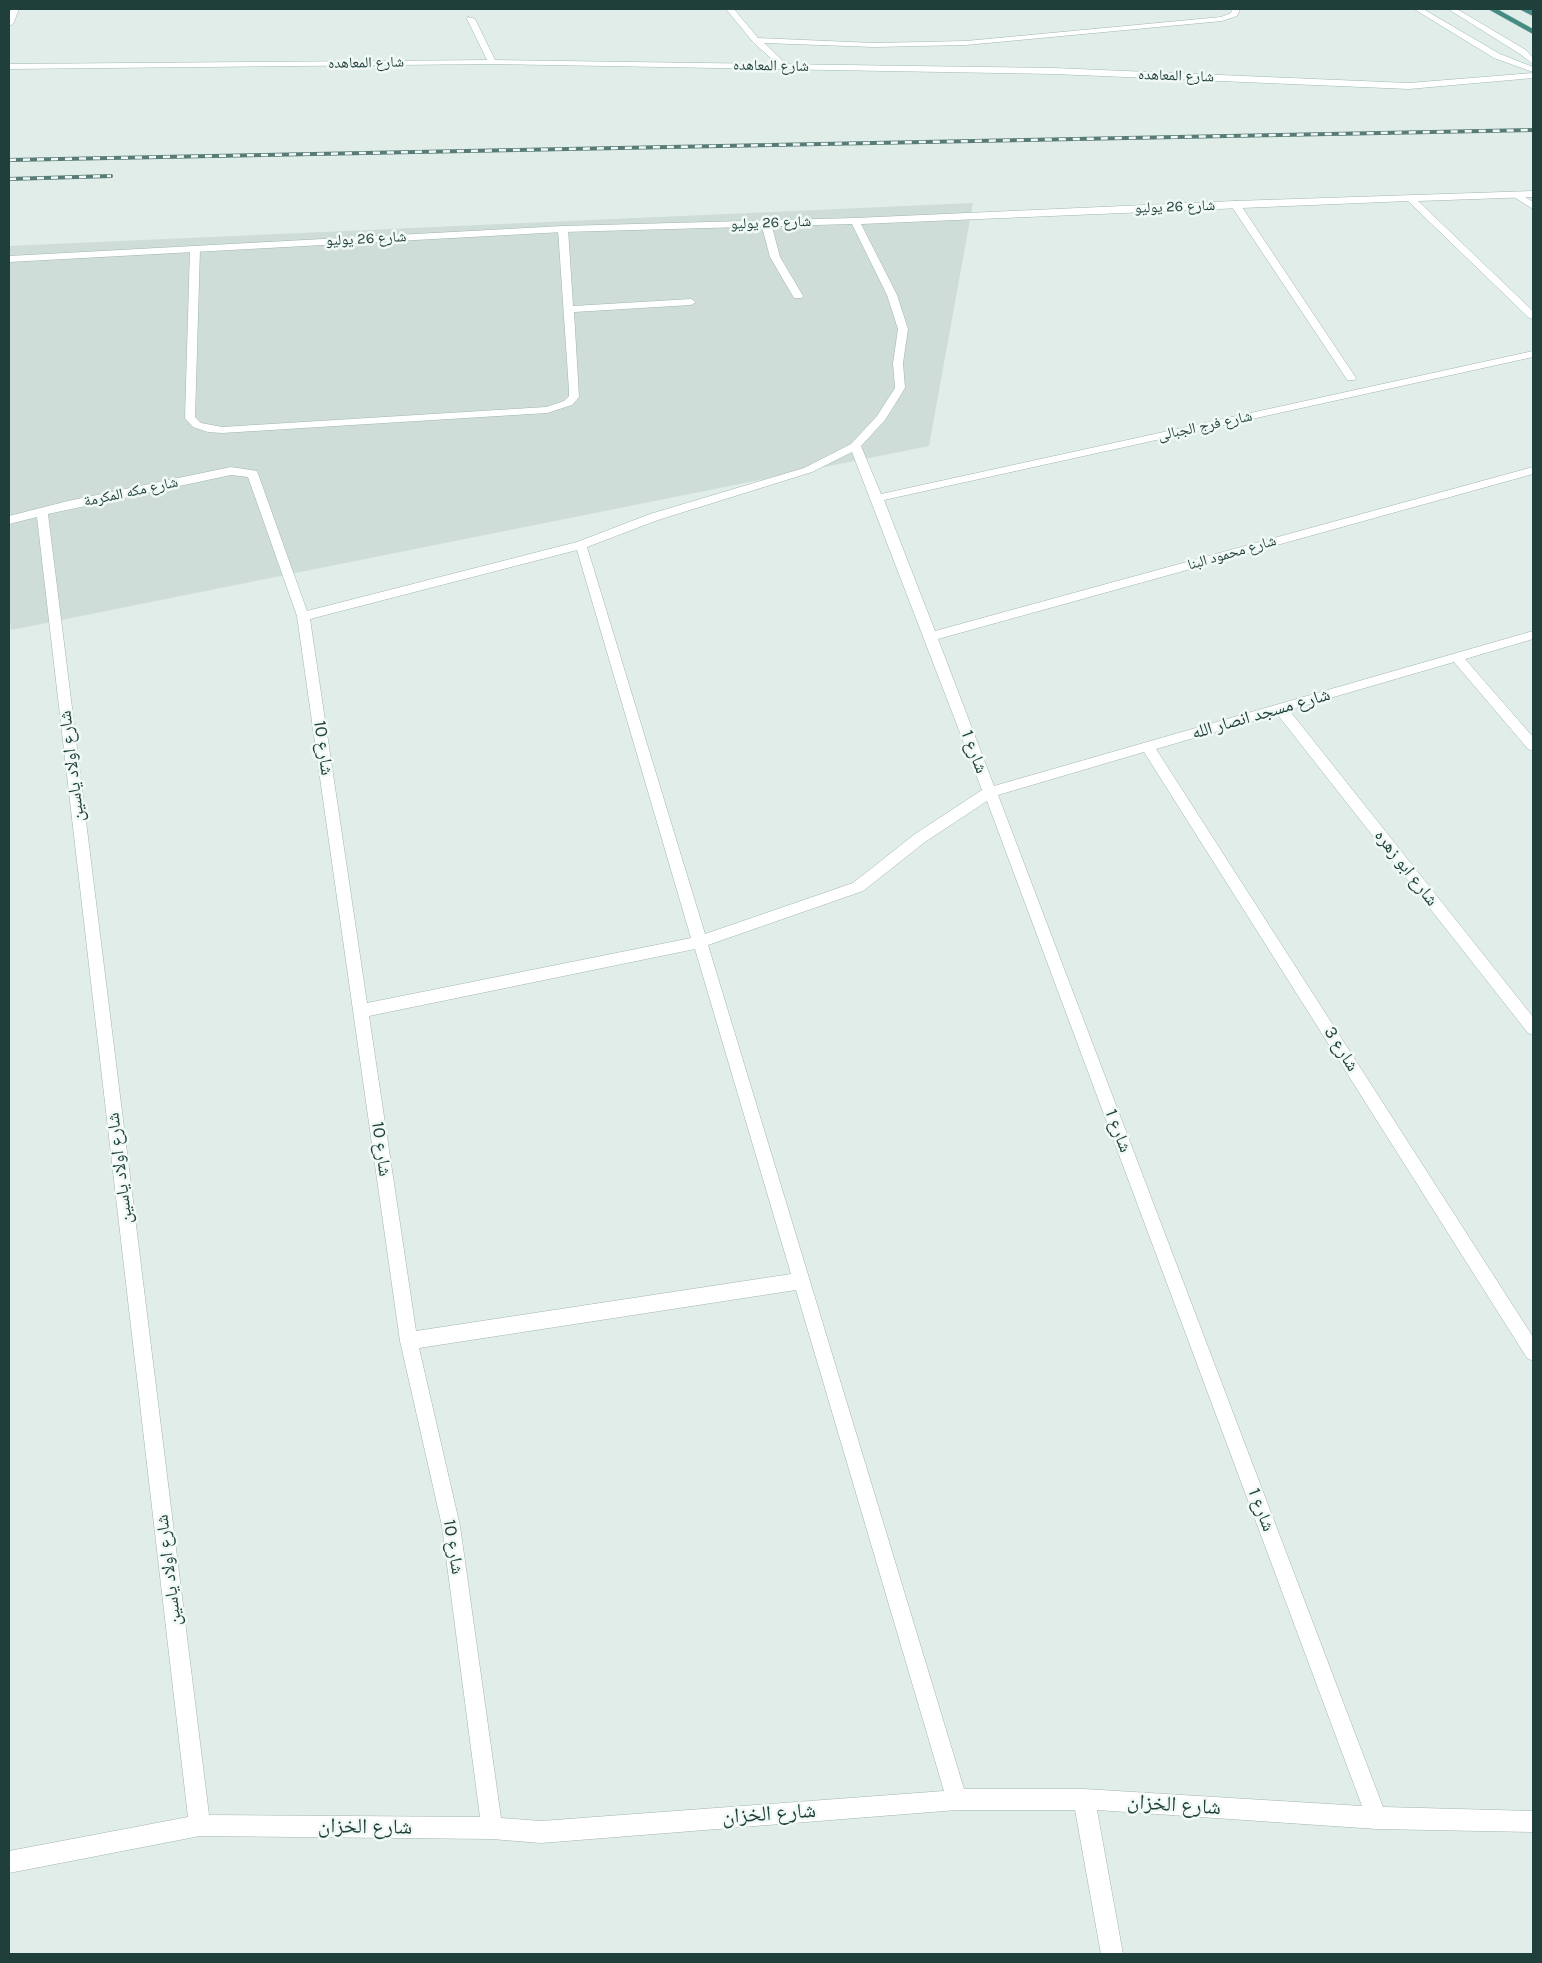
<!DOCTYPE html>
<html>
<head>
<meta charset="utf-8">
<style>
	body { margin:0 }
	#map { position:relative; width:1542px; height:1963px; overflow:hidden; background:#e0ede9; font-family:Karla,sans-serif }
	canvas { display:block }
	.frame { position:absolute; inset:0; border:10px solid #1f3f3b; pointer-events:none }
</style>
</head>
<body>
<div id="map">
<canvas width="1542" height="1963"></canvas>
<div class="frame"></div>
</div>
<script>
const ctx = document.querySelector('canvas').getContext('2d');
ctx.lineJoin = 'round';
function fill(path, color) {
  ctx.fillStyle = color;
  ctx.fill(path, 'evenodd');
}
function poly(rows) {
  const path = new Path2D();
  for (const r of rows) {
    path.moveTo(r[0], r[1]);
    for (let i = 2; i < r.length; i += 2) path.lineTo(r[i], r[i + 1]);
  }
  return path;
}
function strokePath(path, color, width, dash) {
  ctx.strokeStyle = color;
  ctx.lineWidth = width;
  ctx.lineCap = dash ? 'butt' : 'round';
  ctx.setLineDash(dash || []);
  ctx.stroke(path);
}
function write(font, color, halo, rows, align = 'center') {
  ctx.font = font + ' Karla,"Noto Naskh Arabic",sans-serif';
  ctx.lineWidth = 5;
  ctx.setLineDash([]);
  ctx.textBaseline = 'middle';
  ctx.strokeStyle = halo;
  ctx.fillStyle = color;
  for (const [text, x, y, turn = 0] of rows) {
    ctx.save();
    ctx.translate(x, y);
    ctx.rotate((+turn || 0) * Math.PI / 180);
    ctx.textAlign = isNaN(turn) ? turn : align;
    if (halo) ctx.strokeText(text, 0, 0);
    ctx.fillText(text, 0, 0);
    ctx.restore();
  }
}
fill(poly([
	[973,203,929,446,11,630,9,618,9,246]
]), '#ceddd8');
const service = poly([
	[726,9,734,9,758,38,874,43,966,41,1221,17,1231,13,1232,9,1240,9,1237,16,1222,21,966,45,874,47,764,43,786,64,786,68,783,69,753,42,726,9],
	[468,17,475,19,496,62,495,64,488,62,467,19,468,17],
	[1517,192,1533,202,1533,209,1514,197,1514,193,1517,192],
	[1235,201,1240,204,1356,378,1355,380,1347,380,1346,378,1230,204,1235,201],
	[766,220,771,223,780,257,803,296,802,298,794,298,770,257,761,223,766,220],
	[563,226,568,229,573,306,691,299,696,302,691,305,574,312,579,397,572,405,547,413,222,433,208,432,193,427,185,418,190,249,195,246,200,249,195,417,201,423,222,427,546,407,564,401,569,396,569,390,558,229,563,226]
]);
const minor = poly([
	[11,9,19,9,13,24,9,26,9,15,11,9],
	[1533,191,1533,197,1418,201,1533,311,1533,319,1529,318,1408,201,861,224,897,295,908,329,903,363,905,388,885,420,861,446,881,494,1533,351,1533,357,884,500,935,631,1533,467,1533,474,938,639,994,786,1533,631,1533,639,1465,659,1533,737,1533,751,1528,749,1454,662,1289,710,1533,1017,1533,1035,1528,1033,1277,714,1156,749,1533,1337,1533,1361,1527,1358,1144,752,998,795,1383,1807,1533,1811,1533,1832,1377,1829,1097,1810,1123,1954,1101,1954,1075,1810,957,1810,541,1843,492,1839,200,1836,9,1873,9,1851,188,1817,37,517,9,524,9,516,68,501,231,467,257,471,307,611,577,542,650,514,804,468,851,444,877,416,895,388,893,363,898,329,887,295,852,224,563,232,9,262,9,256,563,226,855,218,1235,201,1533,191],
	[852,452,982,790,915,834,853,883,705,934,587,547,658,520,812,472,852,452],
	[231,475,248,477,297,616,400,1341,442,1526,480,1817,209,1815,48,514,231,475],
	[577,550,691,938,367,1003,310,619,577,550],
	[987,801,1362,1806,1084,1789,964,1789,708,945,863,891,925,842,987,801],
	[695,949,791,1274,416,1331,369,1016,695,949],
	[796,1290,944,1791,541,1821,501,1818,460,1526,419,1348,796,1290]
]);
const secondary = poly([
	[1414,9,1423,9,1500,54,1533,67,1533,72,1494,58,1414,9],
	[1448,9,1457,9,1526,50,1533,58,1533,64,1520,54,1448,9],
	[492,60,1054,68,1409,83,1533,73,1533,78,1409,89,1054,74,492,64,9,69,9,64,492,60]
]);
const trunk = poly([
	[1488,9,1497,9,1533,29,1533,34,1488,9],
	[1519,9,1529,9,1533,11,1533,16,1519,9]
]);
strokePath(service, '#a2b5b1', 1);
strokePath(minor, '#a2b5b1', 1);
strokePath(secondary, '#9dbab3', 1);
strokePath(trunk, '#c0c9c8', 1);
fill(service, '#fff');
fill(minor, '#fff');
fill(secondary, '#fff');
fill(trunk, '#438c84');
const rail = poly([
	[9,160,1533,130],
	[9,179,111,176]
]);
strokePath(rail, '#597b76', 4);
strokePath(rail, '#f1f9f6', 2.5, [7]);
write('15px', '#1f3f3b', '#f1f9f6', [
	["شارع المعاهده",366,63,-1],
	["شارع المعاهده",771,66,1],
	["شارع المعاهده",1176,76,2],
	["شارع 26 يوليو",1175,207,-2],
	["شارع 26 يوليو",771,223,-2],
	["شارع 26 يوليو",366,239,-3],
	["شارع فرج الجبالى",1205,426,-12],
	["شارع مكه المكرمة",131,492,-12],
	["شارع محمود البنا",1232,553,-16]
]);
write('18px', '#1f3f3b', '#f1f9f6', [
	["شارع مسجد انصار الله",1261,714,-16],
	["شارع 10",323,748,82],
	["شارع 1",974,752,69],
	["شارع اولاد ياسين",72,766,-97],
	["شارع ابو زهره",1406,868,52],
	["شارع 3",1341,1049,58],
	["شارع 1",1118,1131,69],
	["شارع 10",381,1149,82],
	["شارع اولاد ياسين",120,1168,-97],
	["شارع 1",1261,1510,69],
	["شارع 10",453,1547,81],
	["شارع اولاد ياسين",169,1570,-97]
]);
write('21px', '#1f3f3b', '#f1f9f6', [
	["شارع الخزان",1174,1805,4],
	["شارع الخزان",769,1814,-4],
	["شارع الخزان",365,1827,1]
]);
</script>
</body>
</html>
